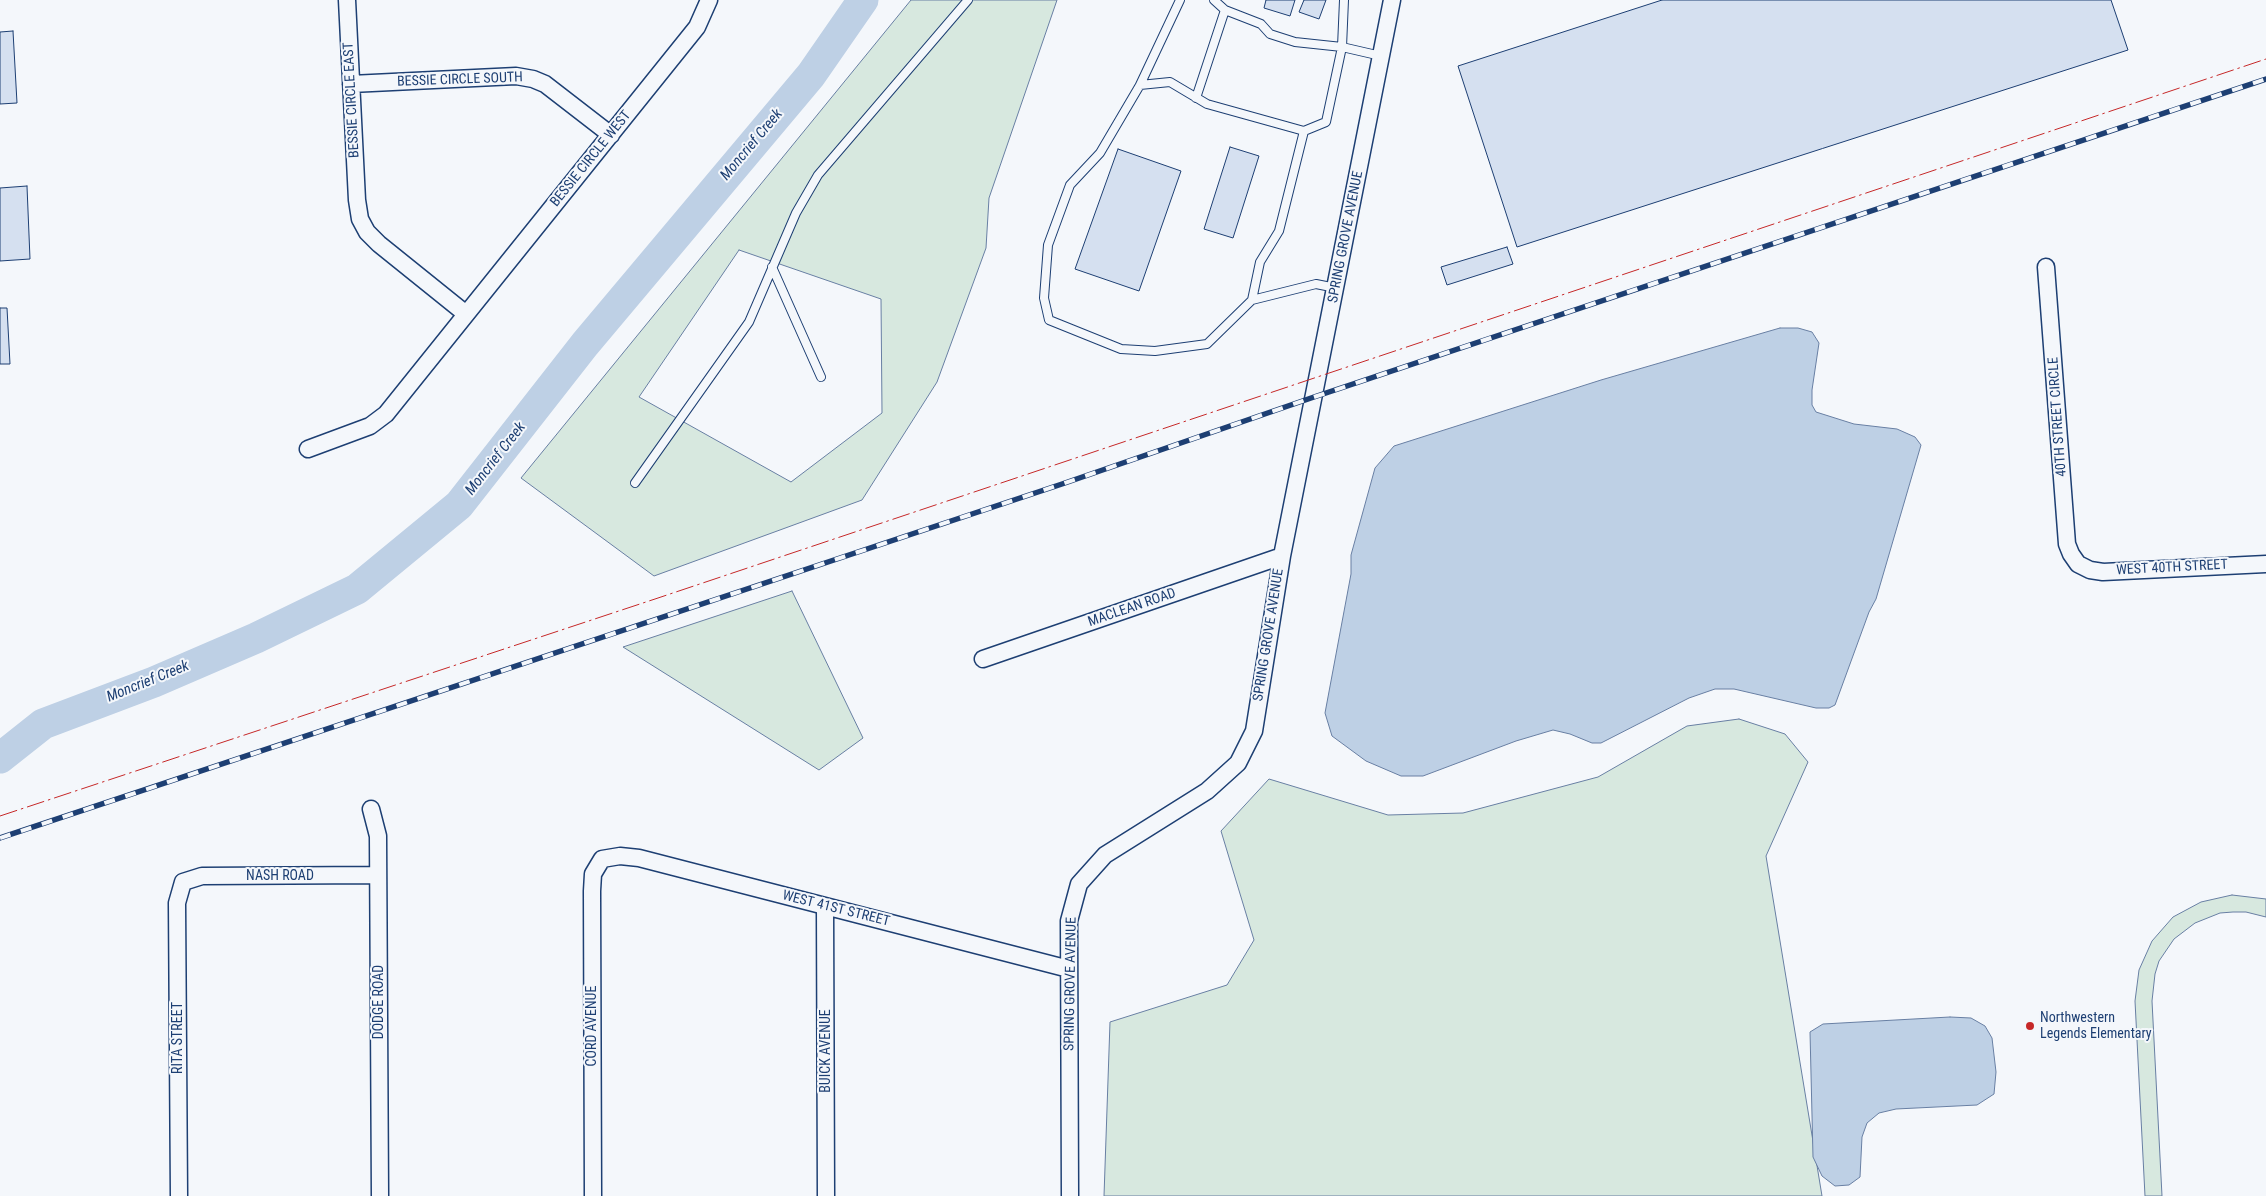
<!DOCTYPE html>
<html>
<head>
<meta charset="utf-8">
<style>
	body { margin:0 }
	canvas { display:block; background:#f4f7fb }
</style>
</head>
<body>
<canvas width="2266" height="1196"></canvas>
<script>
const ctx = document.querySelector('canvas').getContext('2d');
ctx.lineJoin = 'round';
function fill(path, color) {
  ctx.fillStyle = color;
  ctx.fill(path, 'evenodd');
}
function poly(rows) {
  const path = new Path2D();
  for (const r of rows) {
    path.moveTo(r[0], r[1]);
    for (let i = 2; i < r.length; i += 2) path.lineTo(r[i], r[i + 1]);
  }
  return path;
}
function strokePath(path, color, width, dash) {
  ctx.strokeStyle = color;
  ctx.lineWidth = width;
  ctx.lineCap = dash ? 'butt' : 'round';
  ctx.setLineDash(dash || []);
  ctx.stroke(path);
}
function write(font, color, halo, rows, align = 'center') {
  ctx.font = font + ' "Roboto Condensed",sans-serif';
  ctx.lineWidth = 4;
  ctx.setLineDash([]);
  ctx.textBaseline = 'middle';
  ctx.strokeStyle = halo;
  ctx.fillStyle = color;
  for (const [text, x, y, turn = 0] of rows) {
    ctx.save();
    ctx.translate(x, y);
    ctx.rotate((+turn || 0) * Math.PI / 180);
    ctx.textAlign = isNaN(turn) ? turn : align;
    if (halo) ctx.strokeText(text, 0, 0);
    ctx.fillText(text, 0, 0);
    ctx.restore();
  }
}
const green = poly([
	[911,0,1057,0,989,198,986,248,937,382,862,500,654,576,521,478,911,0],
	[739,250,881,299,882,413,791,482,639,397,739,250],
	[792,591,863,738,819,770,623,647,792,591],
	[1739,719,1785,734,1808,762,1766,856,1822,1196,1104,1196,1110,1022,1227,985,1254,940,1221,831,1269,779,1388,815,1463,813,1598,777,1687,726,1739,719],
	[2232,895,2266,899,2266,917,2246,912,2233,912,2220,913,2195,923,2174,939,2159,961,2155,974,2152,1001,2162,1196,2145,1196,2135,1001,2139,970,2152,941,2173,917,2201,902,2232,895]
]);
fill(green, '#d7e8df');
strokePath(green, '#687fa3', 1);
const water = poly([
	[1780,328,1798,328,1812,332,1819,343,1812,390,1812,405,1816,412,1854,424,1897,429,1915,437,1921,445,1876,599,1869,612,1835,705,1829,708,1816,708,1734,689,1715,689,1689,698,1601,743,1592,743,1570,734,1553,730,1516,741,1423,776,1401,776,1366,761,1332,736,1325,713,1351,574,1351,555,1375,468,1394,446,1601,380,1780,328],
	[1950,1017,1971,1018,1985,1026,1992,1038,1996,1072,1994,1094,1977,1105,1896,1109,1879,1113,1867,1123,1862,1137,1860,1177,1849,1185,1835,1186,1822,1176,1813,1157,1810,1032,1823,1024,1950,1017]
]);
fill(water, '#bed0e5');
strokePath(water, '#687fa3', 1);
strokePath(poly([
	[0,758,43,724,154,682,256,638,357,589,459,505,585,344,811,75,863,0]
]), '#bed0e5', 31);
const building = poly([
	[1266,0,1295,0,1290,16,1264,8,1266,0],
	[1304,0,1326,0,1319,19,1299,12,1304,0],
	[1662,0,2111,0,2128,50,1517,247,1458,66,1662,0],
	[13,31,17,103,0,104,0,32,13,31],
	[1230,147,1259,156,1233,238,1204,229,1230,147],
	[1118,149,1181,171,1139,291,1075,269,1118,149],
	[27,186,30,259,0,261,0,188,27,186],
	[1507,247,1513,264,1447,285,1441,267,1507,247],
	[0,308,7,308,10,364,0,364,0,308]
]);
fill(building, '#d5e0f0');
strokePath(building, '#1d3f73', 1);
const service = poly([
	[1214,0,1225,10,1261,24,1270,34,1295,42,1342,47,1344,0],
	[1140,85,1180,0],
	[1196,98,1225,10],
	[1304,131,1326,122,1342,47,1381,56],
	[772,267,821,377],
	[1252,300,1260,262,1279,231,1304,131,1207,104,1170,82,1140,85,1100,153,1070,185,1048,245,1044,298,1049,320,1121,349,1155,351,1207,344,1252,300,1316,284,1336,288],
	[635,483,749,322,796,213,818,175,968,0]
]);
const minor = poly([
	[347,0,357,200,360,219,367,232,379,244,466,314],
	[351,84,516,76,533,79,545,84,611,135],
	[2046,267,2067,544,2071,554,2078,564,2090,570,2103,572,2266,564],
	[308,449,370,426,386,414,697,27,709,0],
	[983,659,1282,556],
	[371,809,378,836,380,1196],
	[825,906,826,1196],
	[179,1196,177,903,183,882,202,876,378,875],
	[593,1196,592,891,593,874,602,859,620,856,639,858,1069,969],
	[1070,1196,1069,921,1079,884,1105,855,1207,791,1238,763,1254,731,1282,556,1392,0]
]);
strokePath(service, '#1d3f73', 10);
strokePath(minor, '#1d3f73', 19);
strokePath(service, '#f4f7fb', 8);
strokePath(minor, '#f4f7fb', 16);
const rail = poly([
	[0,838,1062,484,1314,397,2266,79]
]);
strokePath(rail, '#1d3f73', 5.5);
strokePath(rail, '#f4f7fb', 4, [11]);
strokePath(poly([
	[0,816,655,599,2266,59]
]), '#c62828', 1, [18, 4, 2.5, 4]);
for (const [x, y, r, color] of [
	[2030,1026,5,"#c62828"]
]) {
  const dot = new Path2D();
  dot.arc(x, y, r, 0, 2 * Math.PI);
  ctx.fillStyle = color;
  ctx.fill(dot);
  strokePath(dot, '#f4f7fb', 2);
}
write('14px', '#1d3f73', '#f4f7fb', [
	["BESSIE CIRCLE SOUTH",460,80,-2],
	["BESSIE CIRCLE EAST",352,100,-93],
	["BESSIE CIRCLE WEST",591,159,-51],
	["SPRING GROVE AVENUE",1346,237,-79],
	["40TH STREET CIRCLE",2058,417,-94],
	["WEST 40TH STREET",2172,568,-3],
	["MACLEAN ROAD",1132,608,-19],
	["SPRING GROVE AVENUE",1269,635,-81],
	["NASH ROAD",280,876],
	["WEST 41ST STREET",836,909,14],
	["SPRING GROVE AVENUE",1071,984,-89],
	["DODGE ROAD",379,1002,-90],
	["CORD AVENUE",592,1026,-90],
	["RITA STREET",178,1038,-90],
	["BUICK AVENUE",826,1051,-90]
]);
write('14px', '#1d3f73', '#f4f7fb', [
	["Northwestern",2040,1018],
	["Legends Elementary",2040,1034]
], 'left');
write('italic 15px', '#1d3f73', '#f4f7fb', [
	["Moncrief Creek",752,145,-50],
	["Moncrief Creek",496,459,-52],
	["Moncrief Creek",148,682,-22]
]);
</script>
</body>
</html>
